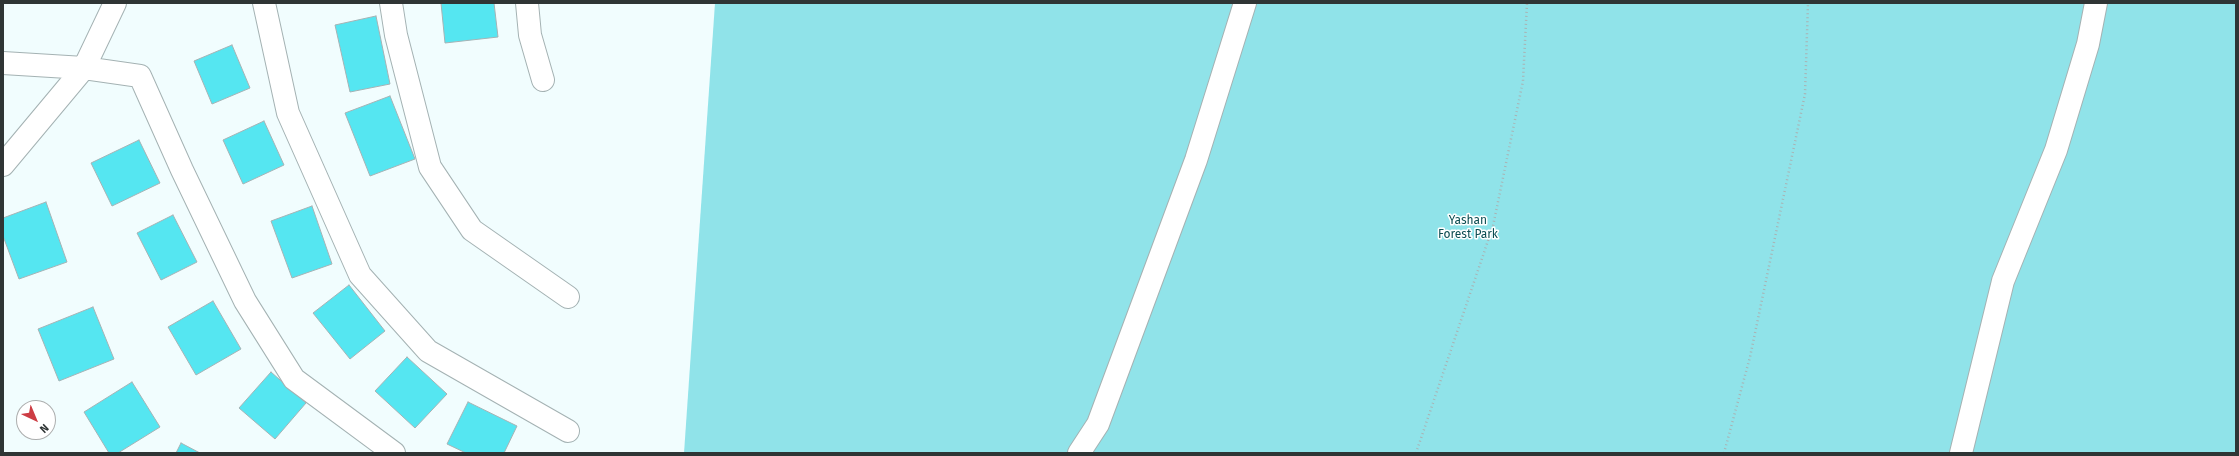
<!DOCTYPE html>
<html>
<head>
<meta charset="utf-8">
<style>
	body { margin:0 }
	#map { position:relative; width:2239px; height:456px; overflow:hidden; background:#f1fdfe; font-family:"Fira Sans",sans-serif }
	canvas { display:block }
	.frame { position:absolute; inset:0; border:4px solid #2f3535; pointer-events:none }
	.north { position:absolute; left:16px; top:400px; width:40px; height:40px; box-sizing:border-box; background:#fff; border:1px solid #acaeae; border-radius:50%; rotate:136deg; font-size:11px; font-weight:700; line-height:16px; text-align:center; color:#2f3535 }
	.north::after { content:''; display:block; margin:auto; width:14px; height:18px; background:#cd3d44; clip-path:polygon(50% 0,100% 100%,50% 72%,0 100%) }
</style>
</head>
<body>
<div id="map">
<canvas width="2239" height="456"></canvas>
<div class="frame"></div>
<div class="north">N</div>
</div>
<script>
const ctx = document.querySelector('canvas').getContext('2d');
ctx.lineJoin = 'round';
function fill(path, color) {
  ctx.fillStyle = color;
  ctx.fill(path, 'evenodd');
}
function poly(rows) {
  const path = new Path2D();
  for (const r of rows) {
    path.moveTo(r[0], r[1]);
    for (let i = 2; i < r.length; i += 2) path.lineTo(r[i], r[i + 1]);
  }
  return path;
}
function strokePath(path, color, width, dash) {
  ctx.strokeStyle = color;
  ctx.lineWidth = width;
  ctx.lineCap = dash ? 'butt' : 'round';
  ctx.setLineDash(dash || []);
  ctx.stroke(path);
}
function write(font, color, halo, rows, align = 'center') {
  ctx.font = font + ' "Fira Sans",sans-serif';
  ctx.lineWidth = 3;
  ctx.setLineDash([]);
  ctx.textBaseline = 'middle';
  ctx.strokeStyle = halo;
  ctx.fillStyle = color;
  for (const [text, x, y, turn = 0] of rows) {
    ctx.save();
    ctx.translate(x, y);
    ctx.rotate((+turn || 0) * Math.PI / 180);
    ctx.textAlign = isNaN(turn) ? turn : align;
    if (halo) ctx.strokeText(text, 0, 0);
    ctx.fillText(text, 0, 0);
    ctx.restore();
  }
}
fill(poly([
	[715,3,2236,3,2236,453,684,453]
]), '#90e3e9');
const building = poly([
	[441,3,494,3,498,37,445,43,441,3],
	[376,16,390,84,350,92,335,25,376,16],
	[232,45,250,88,212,104,194,61,232,45],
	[390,96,415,159,370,176,345,113,390,96],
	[264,121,284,165,243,184,223,140,264,121],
	[139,140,160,183,112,206,91,163,139,140],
	[46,202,67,262,19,279,3,236,3,218,46,202],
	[312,206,332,264,292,278,271,221,312,206],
	[173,215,197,262,161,280,137,233,173,215],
	[349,285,385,331,350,359,313,313,349,285],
	[213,301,241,349,196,375,168,327,213,301],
	[93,307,114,359,59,381,38,329,93,307],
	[407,357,447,394,415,428,375,391,407,357],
	[271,372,306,403,275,439,239,408,271,372],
	[132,382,160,427,118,453,109,453,84,412,132,382],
	[468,402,517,426,504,453,466,453,447,444,468,402],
	[181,443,200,453,176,453,181,443]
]);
fill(building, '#55e6f1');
strokePath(building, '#a5b3b5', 1);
const minor = poly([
	[264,3,288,113,360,275,428,351,568,431],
	[391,3,396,35,430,167,472,230,568,297],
	[527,3,530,35,543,80],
	[3,63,84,68,140,76,182,170,245,301,294,379,394,453],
	[3,165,84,68,115,3],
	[1079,453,1098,424,1196,160,1245,3],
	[1961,453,2003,281,2056,150,2088,44,2096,3]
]);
strokePath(minor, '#a4b2b3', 24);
strokePath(poly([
	[1416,453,1493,226,1523,81,1527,3],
	[1724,453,1750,357,1805,94,1808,3]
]), '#a9b3b4', 2.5, [1, 3]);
strokePath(minor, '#fff', 22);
write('12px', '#0c4d52', '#fff', [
	["Yashan",1468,221],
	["Forest Park",1468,235]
]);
</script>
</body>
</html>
